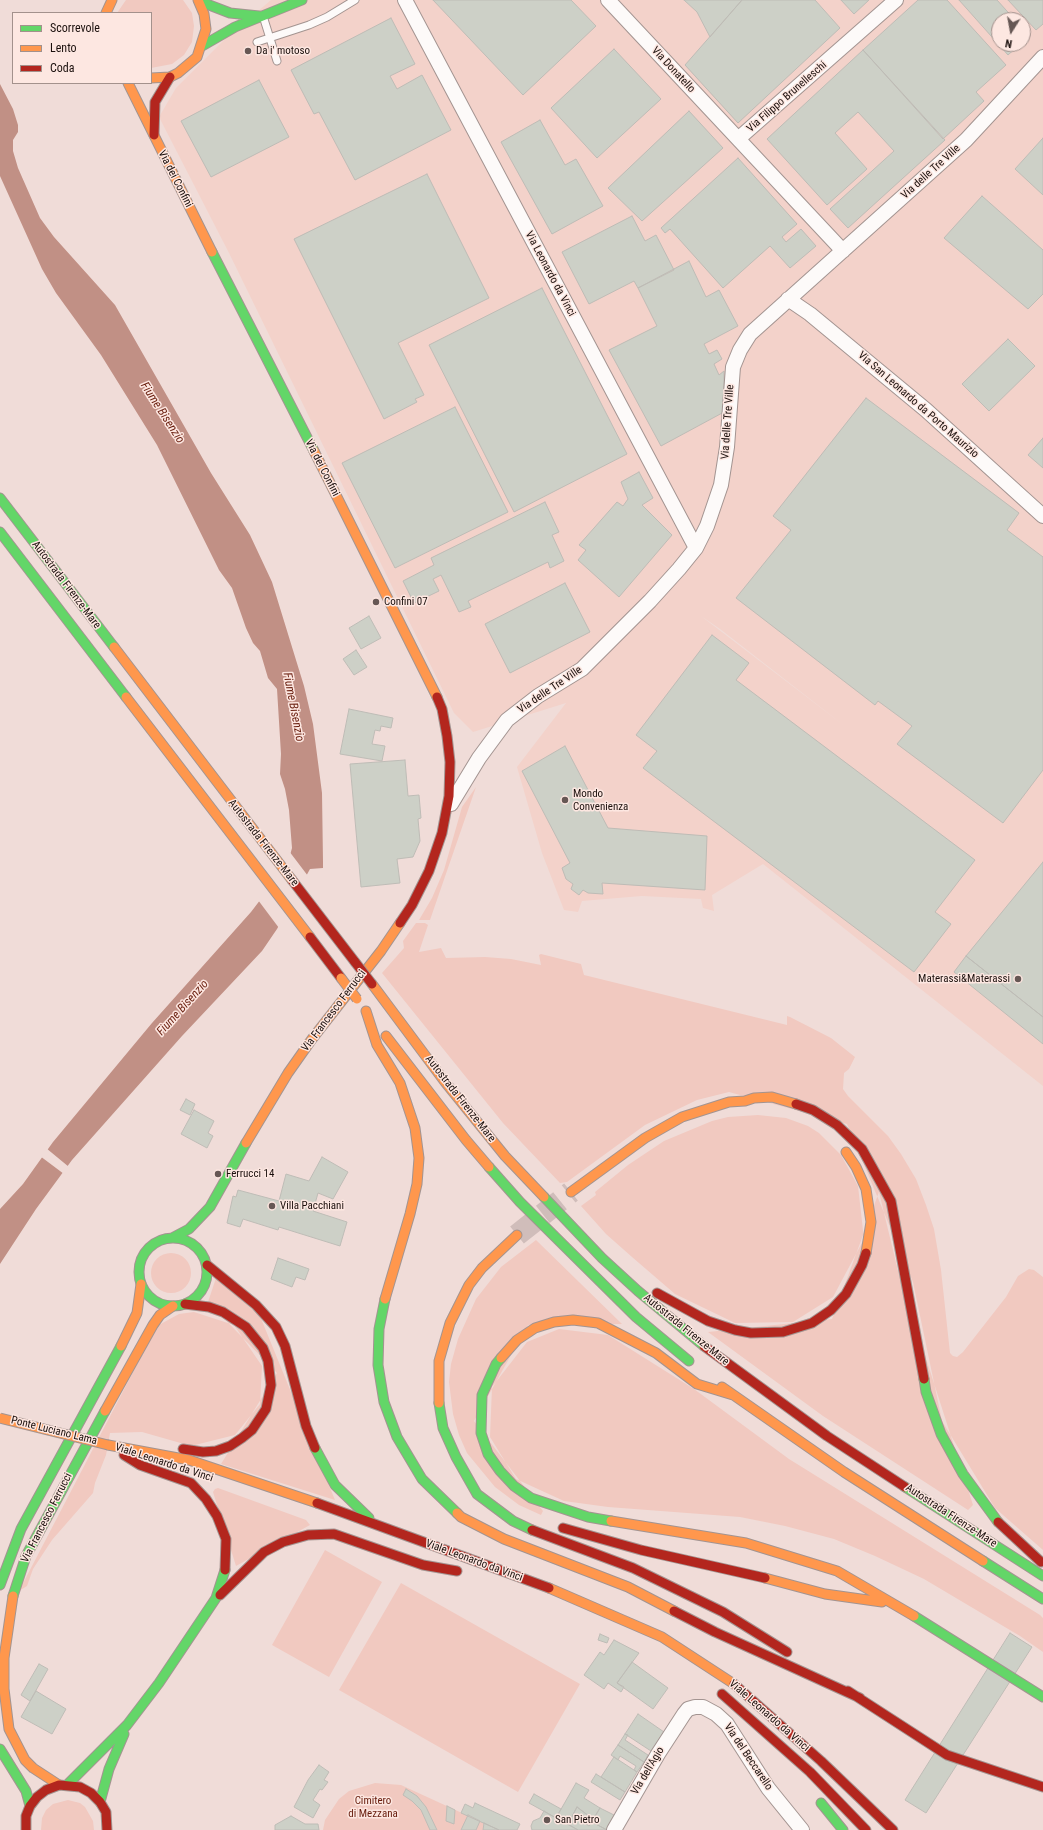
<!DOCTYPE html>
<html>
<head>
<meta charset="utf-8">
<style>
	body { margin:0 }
	#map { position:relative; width:1043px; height:1830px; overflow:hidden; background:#f0dcd8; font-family:"Roboto Condensed",sans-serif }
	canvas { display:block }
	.legend { position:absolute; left:12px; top:12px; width:140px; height:72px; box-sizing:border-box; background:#fde7e1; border:1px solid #a3918c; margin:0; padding:5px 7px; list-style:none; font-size:12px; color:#1b100d }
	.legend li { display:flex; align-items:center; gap:8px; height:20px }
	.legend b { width:20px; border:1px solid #a3918c }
	.north { position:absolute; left:991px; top:12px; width:40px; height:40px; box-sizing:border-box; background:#fde7e1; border:1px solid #a3918c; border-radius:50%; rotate:191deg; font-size:11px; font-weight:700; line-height:16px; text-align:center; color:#1b100d }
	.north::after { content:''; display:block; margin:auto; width:14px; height:18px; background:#665754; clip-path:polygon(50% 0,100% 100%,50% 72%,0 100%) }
</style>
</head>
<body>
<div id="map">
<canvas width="1043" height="1830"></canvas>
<ul class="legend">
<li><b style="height:5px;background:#63d668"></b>Scorrevole</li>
<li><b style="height:5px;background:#ff974d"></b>Lento</li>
<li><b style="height:5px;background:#b3261e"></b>Coda</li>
</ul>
<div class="north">N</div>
</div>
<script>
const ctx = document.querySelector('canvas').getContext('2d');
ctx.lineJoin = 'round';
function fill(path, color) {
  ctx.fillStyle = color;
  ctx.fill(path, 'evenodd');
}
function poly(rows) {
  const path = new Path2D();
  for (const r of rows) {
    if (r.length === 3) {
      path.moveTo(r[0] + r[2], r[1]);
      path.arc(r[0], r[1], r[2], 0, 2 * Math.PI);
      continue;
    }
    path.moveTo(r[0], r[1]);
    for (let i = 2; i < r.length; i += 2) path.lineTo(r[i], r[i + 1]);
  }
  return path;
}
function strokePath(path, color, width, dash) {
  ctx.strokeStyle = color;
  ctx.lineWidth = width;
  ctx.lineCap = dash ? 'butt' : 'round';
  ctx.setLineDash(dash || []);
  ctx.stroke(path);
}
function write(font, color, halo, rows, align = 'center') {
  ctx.font = font + ' "Roboto Condensed",sans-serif';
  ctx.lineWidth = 3;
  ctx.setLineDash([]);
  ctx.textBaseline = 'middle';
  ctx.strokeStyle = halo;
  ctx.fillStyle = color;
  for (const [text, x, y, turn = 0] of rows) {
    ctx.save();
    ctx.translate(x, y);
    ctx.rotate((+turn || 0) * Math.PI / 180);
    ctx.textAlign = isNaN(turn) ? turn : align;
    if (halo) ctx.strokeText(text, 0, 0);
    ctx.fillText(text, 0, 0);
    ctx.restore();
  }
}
fill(poly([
	[271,0,1043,0,1043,1086,763,864,712,895,714,911,703,908,701,899,642,896,582,901,578,912,564,910,542,853,517,767,566,703,473,732,454,713,229,253,159,117,176,88,223,41],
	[999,20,1023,20,1023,44,999,44],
	[701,616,720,629,846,727]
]), '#f3d2ca');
fill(poly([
	[126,0,183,0,192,13,194,26,192,42,184,55,172,64,151,68,151,13,117,13],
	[476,787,430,920,419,920,432,898,444,870,462,807],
	[416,923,425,923,428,925,419,952,441,948,446,958,485,957,511,959,541,965,539,955,541,954,581,964,584,975,787,1025,787,1016,790,1017,831,1038,855,1057,849,1069,844,1073,843,1089,848,1096,888,1136,901,1154,916,1179,926,1205,934,1229,941,1270,950,1353,953,1356,957,1357,963,1352,1006,1297,1018,1276,1029,1269,1034,1270,1043,1277,1043,1550,995,1508,942,1421,913,1282,847,1124,729,1092,697,1100,645,1125,567,1182,560,1183,503,1123,382,973,404,948,403,941],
	[758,1115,786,1118,808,1126,819,1133,841,1155,858,1186,864,1239,833,1297,793,1322,735,1323,675,1294,632,1257,606,1234,581,1206,596,1195,595,1192,628,1165,664,1141,712,1121,728,1117],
	[879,1192,898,1271,973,1505,968,1510,823,1416,708,1332,832,1319],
	[536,1240,622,1324,528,1325,474,1421,543,1511,541,1515,519,1505,495,1487,467,1453,459,1435,453,1414,449,1382,451,1364,458,1339,476,1299,501,1267],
	[171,1273,20],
	[216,1278,260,1316,335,1500,221,1464,277,1373,208,1302],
	[194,1312,234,1325,262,1366,260,1404,235,1435,191,1446,142,1432,110,1433,106,1455,95,1483,93,1493,52,1540,33,1569,27,1586,19,1591,157,1326,179,1314],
	[559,1329,608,1335,694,1389,789,1459,1040,1615,1043,1618,1043,1652,1020,1636,924,1579,875,1556,834,1539,785,1526,740,1517,608,1507,564,1501,516,1479,490,1437,492,1387,527,1342],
	[218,1488,306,1520,310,1525,236,1566,213,1492,215,1489],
	[325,1550,382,1582,329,1677,272,1645],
	[401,1583,580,1684,518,1792,339,1690],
	[375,1783,401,1785,499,1830,323,1830,325,1820,339,1799,349,1791],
	[68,1800,80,1803,85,1807,93,1821,94,1830,41,1830,42,1818,46,1810,53,1804]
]), '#f1c9c0');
fill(poly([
	[0,84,13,109,18,125,18,132,13,140,13,151,18,168,40,218,54,237,115,305,211,473,250,535,272,582,304,686,313,724,322,793,323,862,323,868,310,869,277,929,262,951,182,1036,72,1160,36,1209,0,1264,0,1209,23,1184,53,1142,152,1023,251,912,280,874,289,859,292,848,289,810,285,789,280,774,281,754,277,689,268,678,260,651,253,643,246,628,232,588,219,570,157,445,101,355,56,293,42,269,0,176]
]), '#c19085');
fill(poly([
	[289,851,308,876,279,928,258,900,278,873],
	[46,1148,69,1167,64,1174,40,1156]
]), '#f0dcd8');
const building = poly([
	[433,0,571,0,596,26,523,95,433,0],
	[684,0,742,0,710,37,697,12,684,0],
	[742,0,815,0,840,28,738,123,685,65,742,0],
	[841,0,869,0,854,14,841,0],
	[918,0,947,0,1006,65,976,92,984,101,943,139,863,50,918,0],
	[959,0,997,0,1015,20,999,20,999,44,1020,44,1008,55,959,0],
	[1008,0,1043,0,1043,24,1036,30,1008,0],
	[391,18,415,64,390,76,397,89,422,75,451,130,355,180,319,112,314,114,291,70,391,18],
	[1023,29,1029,36,1023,41,1023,29],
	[614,49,661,99,597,158,551,108,614,49],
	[863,50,945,140,848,228,830,209,894,151,858,112,835,133,867,169,827,205,767,139,863,50],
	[259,80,289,137,211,177,181,121,259,80],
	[689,111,723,148,642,221,608,188,689,111],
	[540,120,565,165,576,159,603,206,552,234,501,142,540,120],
	[1043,138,1043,195,1015,169,1043,138],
	[738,158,797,224,782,237,786,242,801,229,816,246,790,268,770,246,723,288,670,229,665,233,661,228,738,158],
	[427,174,489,298,398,343,424,395,415,399,417,402,384,419,294,239,427,174],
	[982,196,1043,250,1043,294,1028,309,944,238,982,196],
	[632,216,645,241,656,235,674,270,638,288,634,281,589,304,562,252,632,216],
	[689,261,706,297,719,290,738,326,704,344,709,354,717,350,722,359,714,364,719,375,724,371,724,412,661,446,609,350,657,326,638,288,689,261],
	[542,288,627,454,514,512,429,345,542,288],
	[1008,339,1035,366,989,411,962,384,1008,339],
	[866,398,1019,513,1007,530,1043,557,1043,770,1003,823,897,744,912,726,878,701,875,705,736,598,791,530,773,516,866,398],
	[455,407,508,512,395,568,342,463,455,407],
	[1043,438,1043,468,1028,455,1043,438],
	[639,472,653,498,642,505,672,535,619,597,578,560,586,550,579,545,617,502,623,506,628,499,621,482,639,472],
	[545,502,559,532,552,535,564,561,550,568,548,562,468,601,471,607,459,612,441,575,433,579,439,591,414,603,403,581,434,565,431,558,545,502],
	[565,583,590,632,510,673,485,624,565,583],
	[369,616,381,638,361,649,349,628,369,616],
	[712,635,749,663,736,680,975,860,935,912,951,924,914,972,643,768,657,751,636,735,712,635],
	[356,650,367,667,354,675,343,659,356,650],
	[349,709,393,718,391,728,381,726,380,731,375,730,372,744,385,746,382,761,340,754,349,709],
	[565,746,608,828,707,836,705,890,602,883,603,894,588,893,583,890,579,895,571,889,573,884,566,879,562,868,570,863,522,771,565,746],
	[405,760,408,796,419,795,421,818,418,819,420,841,413,857,397,859,400,883,361,887,350,764,405,760],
	[1043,862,1043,1017,966,956,1043,862],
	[966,956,1043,1017,1043,1044,954,972,966,956],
	[186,1099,195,1104,190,1115,180,1110,186,1099],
	[194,1110,214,1121,208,1133,213,1136,207,1148,181,1134,194,1110],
	[322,1157,348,1172,333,1199,318,1193,313,1211,347,1222,340,1246,279,1227,278,1230,243,1219,240,1227,227,1223,233,1196,236,1197,238,1190,279,1201,286,1174,309,1181,322,1157],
	[278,1258,309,1269,305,1280,296,1277,292,1287,271,1279,278,1258],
	[1010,1633,1032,1647,926,1813,905,1800,1010,1633],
	[600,1634,609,1638,607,1643,598,1640,600,1634],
	[614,1640,639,1653,617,1683,624,1687,621,1692,608,1683,604,1689,584,1675,600,1652,604,1655,614,1640],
	[632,1662,668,1688,653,1709,617,1683,632,1662],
	[39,1664,48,1669,30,1701,21,1695,39,1664],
	[36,1691,66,1709,52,1734,21,1717,36,1691],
	[638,1714,664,1732,651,1751,625,1734,638,1714],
	[625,1734,628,1735,625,1740,648,1755,644,1762,618,1745,625,1734],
	[618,1745,644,1762,637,1772,634,1770,636,1766,620,1756,618,1760,611,1755,618,1745],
	[614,1757,637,1772,625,1792,601,1777,614,1757],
	[319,1765,329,1772,324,1780,328,1782,322,1790,320,1789,313,1800,320,1805,313,1818,294,1807,308,1780,319,1765],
	[596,1774,625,1792,620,1800,591,1782,596,1774],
	[576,1783,589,1790,584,1798,600,1808,593,1819,577,1807,568,1824,556,1818,576,1783],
	[406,1789,417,1796,426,1807,437,1830,430,1830,421,1810,412,1801,403,1795,406,1789],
	[534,1794,561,1809,556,1818,529,1803,534,1794],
	[475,1803,520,1824,517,1830,499,1830,461,1813,465,1804,473,1808,475,1803],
	[447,1806,455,1810,454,1824,446,1821,447,1806],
	[577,1807,590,1817,586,1824,589,1826,592,1822,607,1830,578,1830,568,1824,577,1807],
	[600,1808,616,1816,607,1830,592,1822,600,1808],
	[544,1811,556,1818,578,1830,532,1830,531,1826,533,1821,540,1818,544,1811],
	[468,1815,480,1821,476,1830,461,1830,468,1815],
	[291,1816,305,1824,318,1824,319,1830,275,1830,275,1825,291,1816],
	[484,1823,499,1830,483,1830,484,1823]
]);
fill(building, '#cdd0c7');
strokePath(building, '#bebcb6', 1);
strokePath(poly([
	[517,1235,571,1192]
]), '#d0bdba', 22, [22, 11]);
const lane = poly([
	[263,16,277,61],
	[257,42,309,25,327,17,355,0]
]);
const street = poly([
	[405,0,696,548],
	[608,0,843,251],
	[738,139,896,0],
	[788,299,810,314,926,410,1043,516],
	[451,804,479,758,507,720,538,696,582,669,650,601,679,569,696,548,707,526,721,485,727,447,733,367,740,350,750,334,966,140,1043,57],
	[614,1830,658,1754,684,1714,688,1709,695,1707,703,1707,716,1714,727,1724,768,1788,802,1830]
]);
const fast = poly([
	[199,1,230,13,259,16],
	[202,46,235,27,302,0],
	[212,252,314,451],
	[0,498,114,647],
	[0,532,126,697],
	[489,1167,520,1202,636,1317,689,1361],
	[544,1197,602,1258,638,1291,704,1346],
	[173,1272,34],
	[172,1238,189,1229,210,1207,246,1143],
	[385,1299,379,1329,378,1365,384,1402,397,1437,422,1479,457,1513],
	[501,1358,496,1364,482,1395,481,1433,488,1454,500,1471,514,1486,531,1498,588,1517,611,1521],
	[924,1379,926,1392,941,1434,963,1474,998,1522],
	[439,1403,443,1428,456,1457,477,1494,513,1521,532,1530],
	[315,1448,335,1485,369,1518],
	[905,1487,1043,1576],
	[983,1561,1043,1599],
	[0,1585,21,1529,121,1346],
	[13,1596,26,1556,105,1411],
	[914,1616,1043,1697],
	[0,1749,26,1791,30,1806],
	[67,1785,127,1725,159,1683,216,1598,225,1570],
	[100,1802,109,1769,124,1734],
	[821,1803,843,1830]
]);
const slow = poly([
	[106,13,112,0],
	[151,78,170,77,178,73,197,57,206,29,204,14,198,0],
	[128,83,212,252],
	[314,451,437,697],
	[114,647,292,880],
	[126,697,310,937],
	[372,984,445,1082,505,1156,544,1197],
	[366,1011,377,1045,400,1083,415,1128,419,1158,417,1184,410,1214,385,1299],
	[386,1036,466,1140,489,1167],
	[246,1143,288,1073,312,1039,381,951,400,923],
	[846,1152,856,1167,866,1189,871,1222,866,1253],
	[571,1192,645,1138,682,1117,729,1102,745,1101,754,1098,772,1097,796,1104],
	[121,1346,137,1313,141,1284],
	[501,1358,517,1340,535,1328,554,1322,573,1320,598,1323,656,1353,697,1384,733,1395],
	[722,1387,844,1472,983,1561],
	[439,1403,439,1361,450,1323,469,1285,482,1268,517,1235],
	[105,1411,153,1325,160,1315,173,1306],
	[108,1445,189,1460,317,1503],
	[457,1513,461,1517,504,1539,628,1587,674,1611],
	[611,1521,746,1543,837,1571,914,1616],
	[765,1578,825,1594,882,1602],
	[549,1588,662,1637,734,1684],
	[13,1596,4,1658,4,1689,9,1729,25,1760,33,1768,59,1785]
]);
const jam = poly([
	[154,135,155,102,170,77],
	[292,880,355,962],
	[400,923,412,905,429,871,442,833,449,796,450,762,447,736,442,709,437,697],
	[310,937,341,978],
	[796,1104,813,1110,837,1125,862,1149,891,1201,924,1379],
	[207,1265,256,1305,276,1327,285,1346,306,1426,315,1448],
	[657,1293,708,1321,735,1330,751,1333,783,1332,812,1323,831,1310,846,1294,862,1265,866,1253],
	[704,1346,827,1436,905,1487],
	[183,1449,203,1452,216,1451,230,1446,242,1438,252,1430,266,1409,271,1385,268,1361,263,1348,246,1327,223,1312,209,1307,185,1304],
	[124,1455,140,1465,191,1483,206,1499,217,1516,226,1539,225,1570],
	[317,1503,549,1588],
	[998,1522,1041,1562],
	[563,1528,641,1550,765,1578],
	[532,1530,633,1568,723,1612,787,1652],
	[220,1595,264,1552,283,1542,308,1535,334,1534,423,1565,457,1571],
	[674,1611,715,1632,860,1698],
	[734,1684,821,1761,893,1830],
	[848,1691,947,1755,1043,1787],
	[722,1694,810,1772,866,1830],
	[26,1830,26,1816,30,1806,37,1797,46,1790,59,1785,80,1787,91,1793,100,1802,106,1812,107,1830]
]);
strokePath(lane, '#a39491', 9);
strokePath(street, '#a39491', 16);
strokePath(fast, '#a39491', 11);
strokePath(slow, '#a39491', 11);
strokePath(jam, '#a39491', 11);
strokePath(lane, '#fdfaf9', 7);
strokePath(street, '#fdfaf9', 14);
strokePath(fast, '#63d668', 9);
strokePath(slow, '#ff974d', 9);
strokePath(jam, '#b3261e', 9);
const slowBridge = poly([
	[341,978,357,999],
	[0,1418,108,1445]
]);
const jamBridge = poly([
	[355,962,372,984]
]);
strokePath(slowBridge, '#a39491', 11, []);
strokePath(jamBridge, '#a39491', 11, []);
strokePath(slowBridge, '#ff974d', 9);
strokePath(jamBridge, '#b3261e', 9);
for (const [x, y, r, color] of [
	[248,51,4,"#665754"],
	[376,602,4,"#665754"],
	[565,800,4,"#665754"],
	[1018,979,4,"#665754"],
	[218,1174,4,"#665754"],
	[272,1206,4,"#665754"],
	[547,1820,4,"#665754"]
]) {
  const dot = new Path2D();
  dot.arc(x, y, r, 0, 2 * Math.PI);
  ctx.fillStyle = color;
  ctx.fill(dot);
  strokePath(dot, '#fde7e1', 1.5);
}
write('11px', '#1b100d', '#fde7e1', [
	["Da i' motoso",256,51],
	["Confini 07",384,602],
	["Mondo",573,794],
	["Convenienza",573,807],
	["Materassi&Materassi",1010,979,"right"],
	["Ferrucci 14",226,1174],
	["Villa Pacchiani",280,1206],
	["San Pietro",555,1820]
], 'left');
write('11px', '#1b100d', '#fde7e1', [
	["Via Donatello",673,70,47],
	["Via Filippo Brunelleschi",787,97,-41],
	["Via delle Tre Ville",931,172,-42],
	["Via dei Confini",175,179,63],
	["Via Leonardo da Vinci",550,274,62],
	["Via San Leonardo da Porto Maurizio",918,405,41],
	["Via delle Tre Ville",728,422,-86],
	["Via dei Confini",322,468,63],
	["Autostrada Firenze-Mare",66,585,53],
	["Via delle Tre Ville",550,690,-34],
	["Autostrada Firenze-Mare",263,843,52],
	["Via Francesco Ferrucci",334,1011,-53],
	["Autostrada Firenze-Mare",460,1099,52],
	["Autostrada Firenze-Mare",686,1330,39],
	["Ponte Luciano Lama",54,1431,14],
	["Viale Leonardo da Vinci",164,1463,18],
	["Autostrada Firenze-Mare",951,1516,33],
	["Via Francesco Ferrucci",47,1518,-63],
	["Viale Leonardo da Vinci",474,1561,20],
	["Viale Leonardo da Vinci",769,1716,41],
	["Via del Beccarello",748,1757,56],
	["Via dell'Agio",648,1771,-59]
]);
write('11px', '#661b0b', '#fde7e1', [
	["Cimitero",373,1801],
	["di Mezzana",373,1814]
]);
write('italic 12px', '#691e0e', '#fde7e1', [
	["Fiume Bisenzio",162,413,57],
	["Fiume Bisenzio",293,707,79],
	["Fiume Bisenzio",183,1008,-48]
]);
</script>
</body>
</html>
